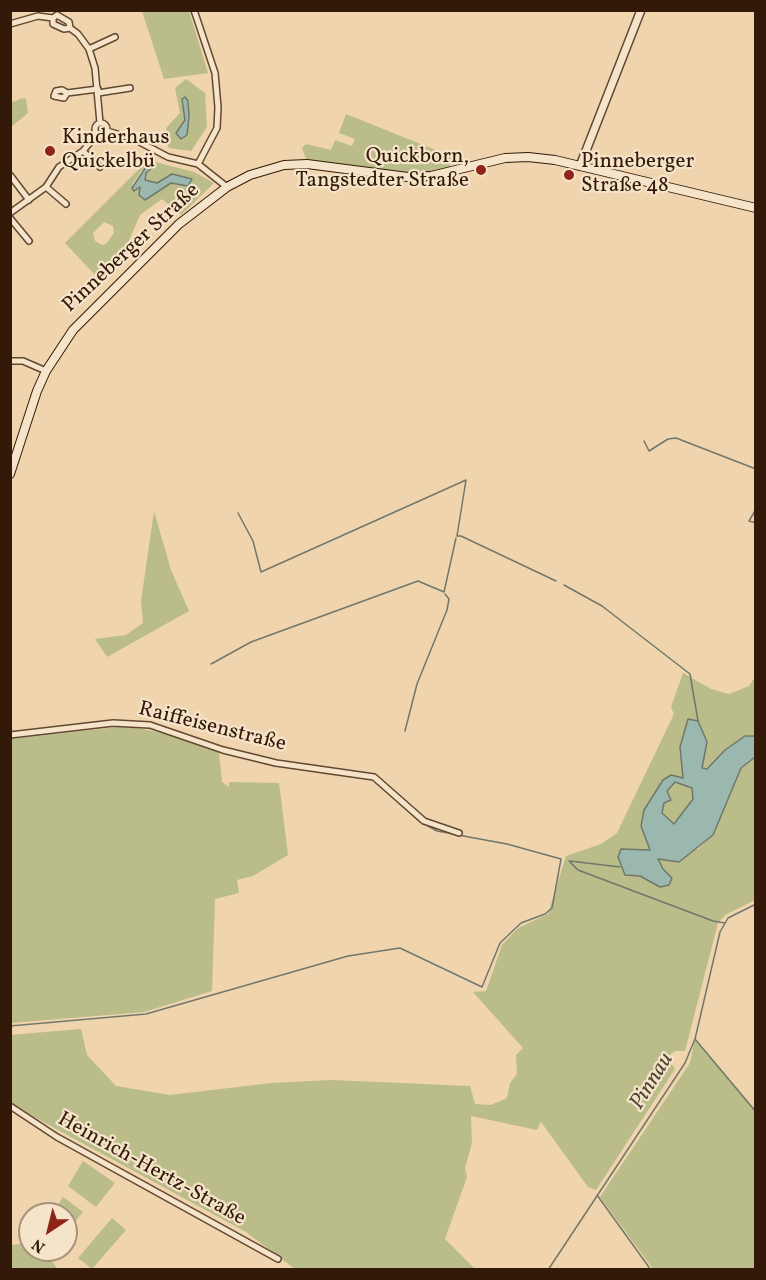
<!DOCTYPE html>
<html>
<head>
<meta charset="utf-8">
<style>
	body { margin:0 }
	#map { position:relative; width:766px; height:1280px; overflow:hidden; background:#efd4ae; font-family:Vollkorn,serif }
	canvas { display:block }
	.frame { position:absolute; inset:0; border:12px solid #331907; pointer-events:none }
	.north { position:absolute; left:18px; top:1202px; width:60px; height:60px; box-sizing:border-box; background:#f5e3ca; border:2px solid #a7927c; border-radius:50%; rotate:215deg; font-size:16px; font-weight:700; line-height:24px; text-align:center; color:#331907 }
	.north::after { content:''; display:block; margin:auto; width:21px; height:27px; background:#8f2418; clip-path:polygon(50% 0,100% 100%,50% 72%,0 100%) }
</style>
</head>
<body>
<div id="map">
<canvas width="766" height="1280"></canvas>
<div class="frame"></div>
<div class="north">N</div>
</div>
<script>
const ctx = document.querySelector('canvas').getContext('2d');
ctx.lineJoin = 'round';
function fill(path, color) {
  ctx.fillStyle = color;
  ctx.fill(path, 'evenodd');
}
function poly(rows) {
  const path = new Path2D();
  for (const r of rows) {
    if (r.length === 3) {
      path.moveTo(r[0] + r[2], r[1]);
      path.arc(r[0], r[1], r[2], 0, 2 * Math.PI);
      continue;
    }
    path.moveTo(r[0], r[1]);
    for (let i = 2; i < r.length; i += 2) path.lineTo(r[i], r[i + 1]);
  }
  return path;
}
function strokePath(path, color, width, dash) {
  ctx.strokeStyle = color;
  ctx.lineWidth = width;
  ctx.lineCap = dash ? 'butt' : 'round';
  ctx.setLineDash(dash || []);
  ctx.stroke(path);
}
function write(font, color, halo, rows, align = 'center') {
  ctx.font = font + ' Vollkorn,serif';
  ctx.lineWidth = 4.5;
  ctx.setLineDash([]);
  ctx.textBaseline = 'middle';
  ctx.strokeStyle = halo;
  ctx.fillStyle = color;
  for (const [text, x, y, turn = 0] of rows) {
    ctx.save();
    ctx.translate(x, y);
    ctx.rotate((+turn || 0) * Math.PI / 180);
    ctx.textAlign = isNaN(turn) ? turn : align;
    if (halo) ctx.strokeText(text, 0, 0);
    ctx.fillText(text, 0, 0);
    ctx.restore();
  }
}
fill(poly([
	[142,11,189,11,208,73,164,79],
	[186,79,205,93,207,127,191,151,169,148,164,137,167,127,180,113,175,88],
	[22,98,26,99,28,113,11,127,11,103],
	[346,114,453,157,449,168,417,174,306,159,302,148,306,144,331,150,335,140,352,146,355,139,339,133],
	[148,160,194,172,214,183,181,215,162,199,140,215,118,266,104,263,96,276,65,243],
	[142,170,146,173,145,180,157,183,192,179,188,186,171,183,145,199,139,195,140,187,132,185],
	[104,222,113,226,114,233,106,244,102,245,95,241,93,233],
	[154,511,171,570,189,611,107,657,95,639,126,635,143,623,141,601],
	[683,673,711,689,729,694,749,686,755,677,755,736,745,736,725,750,707,769,701,768,707,742,698,721,684,735,680,747,683,778,671,775,641,826,650,850,632,849,625,875,640,876,660,887,672,878,663,869,658,859,698,849,713,835,741,768,755,757,755,900,725,915,718,923,685,1051,675,1051,667,1057,675,1069,596,1190,588,1187,541,1122,537,1130,471,1116,472,1143,465,1168,467,1177,445,1239,475,1269,295,1269,246,1232,14,1106,11,1100,10,1035,81,1029,87,1055,116,1086,170,1095,271,1083,331,1080,470,1086,475,1104,491,1105,507,1098,510,1083,517,1074,516,1055,523,1048,473,992,486,991,502,945,518,928,548,914,566,856,601,844,617,833,674,714,671,707],
	[127,726,167,734,219,752,222,782,229,787,229,782,279,783,288,855,253,876,237,880,239,893,215,899,212,991,144,1012,11,1023,10,739],
	[675,782,692,788,694,799,674,824,662,813,667,791],
	[695,1039,755,1109,755,1269,653,1269,600,1197,690,1063],
	[83,1161,115,1183,96,1207,68,1186],
	[63,1197,83,1212,66,1233,66,1214,55,1210],
	[112,1218,126,1230,92,1269,78,1258],
	[30,1243,30,1250,42,1250,58,1269,11,1269,11,1245]
]), '#babc8a');
const water = poly([
	[185,97,188,101,189,117,187,135,181,139,176,133,185,120,182,99,185,97],
	[146,167,154,166,146,173,145,180,157,183,172,174,192,179,188,186,171,183,145,200,139,195,140,187,134,191,132,188,146,167],
	[688,719,698,721,707,742,702,768,707,769,725,750,745,736,755,736,755,757,741,768,713,835,679,862,658,859,663,869,672,878,669,885,660,887,640,876,625,875,618,857,621,849,650,850,641,826,644,810,663,780,671,775,683,778,680,747,688,719],
	[675,782,692,788,693,799,674,824,662,813,664,803,671,800,667,791,675,782]
]);
fill(water, '#9ab8ae');
strokePath(water, '#71786b', 1.5);
strokePath(poly([
	[644,441,649,451,668,439,676,438,756,469],
	[756,509,749,521,756,523],
	[238,513,253,541,261,572,466,480,457,536,461,536,556,581],
	[564,585,602,606,690,674,698,721],
	[211,664,251,642,418,581,444,592,456,538],
	[405,731,417,684,447,610,449,599,445,594],
	[386,791,419,821,437,831,454,834],
	[569,861,578,870,713,921,725,923],
	[570,861,620,867],
	[10,1026,146,1014,348,956,400,948,482,987,500,943,521,923,545,914,552,908,561,859,507,844,458,835],
	[695,1039,756,1112],
	[597,1195,651,1270],
	[548,1270,685,1063,695,1039,720,932,728,918,756,904]
]), '#71786b', 1.5);
const minor = poly([
	[194,10,215,73,218,107,217,128,198,164],
	[57,15,69,22,70,28,64,29,53,24,53,18,57,15],
	[10,24,38,16,53,18],
	[70,28,78,34,89,49,95,68,100,123],
	[89,49,115,37],
	[67,93,64,98,54,96,56,91,62,90,67,93,98,89],
	[98,93,130,88],
	[101,129,6],
	[107,131,134,139,168,157,198,164,227,187],
	[83,151,100,167],
	[10,175,29,200],
	[46,187,66,204],
	[10,213,46,187,59,167,83,151,97,134],
	[10,218,29,241],
	[10,361,23,361,46,371],
	[10,735,113,723,150,725,223,750,276,763,374,777,424,821,459,833],
	[10,1106,57,1137,278,1259]
]);
const tertiary = poly([
	[580,166,641,10]
]);
const secondary = poly([
	[10,474,37,391,46,371,73,330,179,224,227,187,250,175,284,165,307,164,408,177,431,176,505,158,528,157,555,160,756,208]
]);
strokePath(minor, '#624831', 8);
strokePath(tertiary, '#624831', 10);
strokePath(secondary, '#331907', 10);
strokePath(minor, '#f5e3ca', 5);
strokePath(tertiary, '#f5e3ca', 7);
strokePath(secondary, '#f5e3ca', 8);
for (const [x, y, r, color] of [
	[50,151,6,"#8f2418"],
	[481,170,6,"#8f2418"],
	[569,175,6,"#8f2418"]
]) {
  const dot = new Path2D();
  dot.arc(x, y, r, 0, 2 * Math.PI);
  ctx.fillStyle = color;
  ctx.fill(dot);
  strokePath(dot, '#f5e3ca', 2);
}
write('21px', '#331907', '#f5e3ca', [
	["Kinderhaus",62,139],
	["Quickelbü",62,163],
	["Quickborn,",469,158,"right"],
	["Tangstedter Straße",469,182,"right"],
	["Pinneberger",581,163],
	["Straße 48",581,187]
], 'left');
write('21px', '#331907', '#f5e3ca', [
	["Pinneberger Straße",132,249,-43],
	["Raiffeisenstraße",212,728,14],
	["Heinrich-Hertz-Straße",151,1170,29]
]);
write('italic 22px', '#524939', '#f5e3ca', [
	["Pinnau",653,1082,-58]
]);
</script>
</body>
</html>
